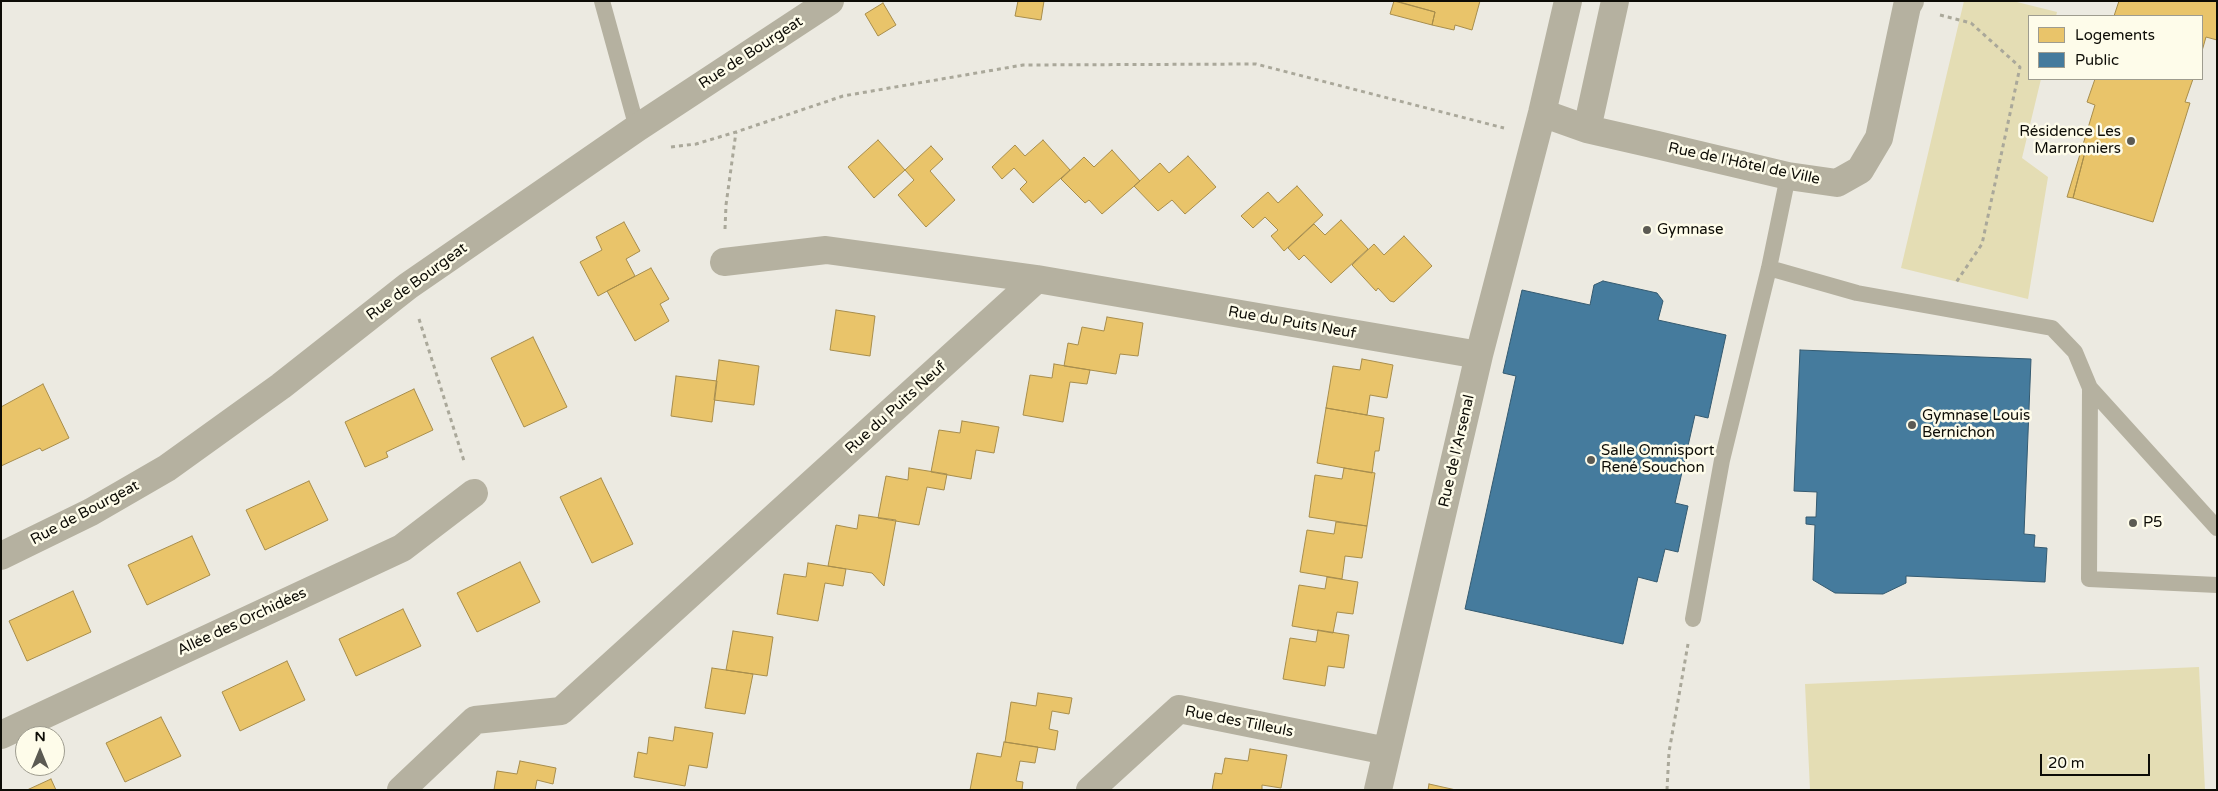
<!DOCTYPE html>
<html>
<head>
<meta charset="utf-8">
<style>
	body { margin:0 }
	#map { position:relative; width:2218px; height:791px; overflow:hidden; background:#eceae1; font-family:"Varela Round",sans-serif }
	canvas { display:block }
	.frame { position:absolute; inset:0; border:2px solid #0d0c06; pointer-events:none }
	.legend { position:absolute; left:2028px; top:15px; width:175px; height:65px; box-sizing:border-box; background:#fefcea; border:1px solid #9e9c8f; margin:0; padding:6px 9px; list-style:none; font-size:15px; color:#0d0c06 }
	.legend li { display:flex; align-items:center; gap:10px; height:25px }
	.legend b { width:25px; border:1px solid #9e9c8f }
	.north { position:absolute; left:15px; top:726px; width:50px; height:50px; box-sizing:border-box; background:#fefcea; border:1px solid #9e9c8f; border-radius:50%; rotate:0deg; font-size:14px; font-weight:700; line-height:20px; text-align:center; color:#0d0c06 }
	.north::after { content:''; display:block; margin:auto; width:18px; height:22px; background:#5b5a53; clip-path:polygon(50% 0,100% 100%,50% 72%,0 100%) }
	.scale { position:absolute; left:2040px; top:754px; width:110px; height:22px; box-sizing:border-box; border:2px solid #0d0c06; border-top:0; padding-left:6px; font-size:15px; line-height:18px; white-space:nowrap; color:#0d0c06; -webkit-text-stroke:4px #fefcea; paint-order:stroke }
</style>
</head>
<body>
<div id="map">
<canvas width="2218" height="791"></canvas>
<div class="frame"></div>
<ul class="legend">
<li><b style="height:14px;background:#e9c46a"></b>Logements</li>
<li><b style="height:14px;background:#457b9d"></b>Public</li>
</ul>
<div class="north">N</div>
<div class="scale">20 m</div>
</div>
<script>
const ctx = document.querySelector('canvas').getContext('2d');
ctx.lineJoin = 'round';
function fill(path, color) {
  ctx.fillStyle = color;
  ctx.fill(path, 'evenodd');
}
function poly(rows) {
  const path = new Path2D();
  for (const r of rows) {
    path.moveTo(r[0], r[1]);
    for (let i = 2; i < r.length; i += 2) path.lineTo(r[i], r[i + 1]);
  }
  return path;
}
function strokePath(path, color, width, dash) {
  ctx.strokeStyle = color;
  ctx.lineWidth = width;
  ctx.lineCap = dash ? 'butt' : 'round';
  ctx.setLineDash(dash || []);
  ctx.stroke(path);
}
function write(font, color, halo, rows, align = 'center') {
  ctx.font = font + ' "Varela Round",sans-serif';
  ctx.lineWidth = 5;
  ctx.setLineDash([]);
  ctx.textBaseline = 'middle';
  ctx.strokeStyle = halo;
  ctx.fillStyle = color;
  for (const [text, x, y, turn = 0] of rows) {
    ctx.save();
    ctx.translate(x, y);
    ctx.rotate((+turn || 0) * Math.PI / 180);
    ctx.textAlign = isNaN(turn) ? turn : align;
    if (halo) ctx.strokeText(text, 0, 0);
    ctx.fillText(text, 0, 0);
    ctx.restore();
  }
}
fill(poly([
	[1964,1,2013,1,2057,12,2056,16,2029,16,2029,79,2041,79,2022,158,2048,177,2028,299,1901,268],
	[2199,667,2205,790,1810,790,1805,684]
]), '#e4ddb4');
const homes = poly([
	[1018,1,1044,1,1041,20,1015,16,1018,1],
	[1394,1,1435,12,1432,25,1390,14,1394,1],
	[1396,1,1480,1,1472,30,1455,25,1454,30,1432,25,1435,12,1396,1],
	[2119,1,2217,1,2217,40,2206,37,2202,51,2202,16,2114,16,2119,1],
	[883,3,896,25,878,36,865,14,883,3],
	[2095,79,2193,79,2185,102,2190,103,2153,222,2073,198,2085,152,2081,151,2095,105,2087,102,2095,79],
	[878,140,905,170,874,198,848,167,878,140],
	[1043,140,1070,170,1033,203,1020,189,1027,182,1014,168,1002,179,992,167,1015,145,1025,156,1043,140],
	[931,146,943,159,930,171,955,200,926,227,898,195,914,180,905,170,931,146],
	[1112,150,1140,181,1102,214,1089,200,1085,203,1061,179,1084,157,1094,167,1112,150],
	[2081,151,2085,152,2073,198,2067,197,2081,151],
	[1188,156,1216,187,1185,214,1172,200,1158,211,1134,186,1160,163,1169,173,1188,156],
	[1297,186,1323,215,1284,251,1271,236,1278,230,1265,217,1253,228,1241,216,1268,192,1278,203,1297,186],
	[1341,220,1368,249,1331,283,1304,255,1299,260,1288,248,1314,224,1325,235,1341,220],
	[624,222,640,251,626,259,635,276,598,296,580,262,602,250,596,237,624,222],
	[1404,236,1432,266,1394,302,1390,301,1378,288,1376,291,1352,265,1374,244,1384,255,1404,236],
	[651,268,669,299,660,304,669,321,635,341,607,291,651,268],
	[836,310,875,316,870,356,830,350,836,310],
	[1107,317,1143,323,1138,356,1120,354,1116,374,1064,366,1068,343,1078,345,1082,327,1104,331,1107,317],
	[533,337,567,407,524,427,491,358,533,337],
	[1362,359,1393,365,1387,398,1370,395,1367,415,1326,408,1333,366,1360,370,1362,359],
	[719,360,759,366,754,405,714,400,719,360],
	[1054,364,1090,370,1087,384,1070,382,1063,422,1023,415,1030,375,1052,378,1054,364],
	[676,376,717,381,712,422,671,416,676,376],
	[43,384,69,438,42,451,40,448,1,466,1,407,43,384],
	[414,389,433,430,386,452,388,457,365,467,345,422,414,389],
	[1326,408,1384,418,1379,451,1375,451,1372,473,1317,463,1326,408],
	[962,421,999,427,994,453,976,450,971,479,931,472,939,430,960,433,962,421],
	[909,468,947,474,944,490,927,487,919,525,878,518,886,476,908,480,909,468],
	[1344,468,1375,473,1367,526,1309,517,1315,475,1342,479,1344,468],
	[601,478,633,544,592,563,560,497,601,478],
	[309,481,328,520,265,550,246,510,309,481],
	[859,515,896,520,884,586,872,573,828,566,836,525,857,529,859,515],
	[1336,522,1367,526,1362,558,1345,556,1342,579,1300,572,1307,530,1334,534,1336,522],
	[192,536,210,575,147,605,128,565,192,536],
	[520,562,540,602,477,632,457,593,520,562],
	[808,563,846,569,843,586,825,583,818,621,777,614,784,574,806,577,808,563],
	[1327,577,1358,582,1353,614,1337,612,1333,633,1292,626,1299,585,1325,589,1327,577],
	[73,591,91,632,27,661,9,621,73,591],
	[403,609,421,646,356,676,339,639,403,609],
	[1318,630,1349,635,1344,668,1328,666,1325,686,1283,679,1290,638,1316,642,1318,630],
	[733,631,773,637,767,676,726,670,733,631],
	[287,661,305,700,240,731,222,692,287,661],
	[712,668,753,674,745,714,705,708,712,668],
	[1038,693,1072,698,1069,714,1052,711,1049,729,1058,731,1055,750,1005,742,1011,702,1036,706,1038,693],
	[161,717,181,756,125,782,106,743,161,717],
	[675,727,713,733,707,768,689,765,685,786,634,777,638,752,647,754,649,737,673,741,675,727],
	[1004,742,1038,747,1035,763,1020,761,1016,781,1023,782,1022,790,970,790,977,753,1001,757,1004,742],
	[1250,749,1287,755,1281,788,1262,785,1262,790,1212,790,1215,773,1222,774,1225,758,1248,761,1250,749],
	[520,761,556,768,553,784,537,780,535,790,494,790,497,771,517,774,520,761],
	[51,779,56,790,27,790,51,779],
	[1429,784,1456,790,1428,790,1429,784]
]);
fill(homes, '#e9c46a');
strokePath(homes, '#a78d4c', 1);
const public = poly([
	[1603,281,1657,293,1663,301,1658,320,1726,335,1708,418,1695,415,1675,503,1688,506,1678,552,1665,549,1657,582,1638,577,1623,644,1465,609,1516,376,1503,373,1522,290,1590,305,1594,285,1603,281],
	[1800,350,2031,359,2024,534,2035,535,2034,547,2047,548,2045,582,1906,576,1906,583,1883,594,1835,593,1813,580,1815,525,1806,524,1806,517,1816,517,1817,492,1794,491,1800,350]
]);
fill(public, '#457b9d');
strokePath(public, '#345a70', 1);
strokePath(poly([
	[1940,15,1971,23,2020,67,1982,244,1955,284],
	[671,147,696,144,736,132,843,96,1023,65,1256,64,1504,128],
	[725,229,726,205,736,132],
	[419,319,464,461],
	[1667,790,1669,752,1688,644]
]), '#aaa89a', 3, [4, 4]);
strokePath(poly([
	[602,1,637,128],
	[1769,268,1857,293,2052,328,2075,352,2090,388,2217,528],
	[2090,388,2089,579,2217,585],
	[1693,619,1722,460,1769,268,1788,176]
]), '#b5b1a0', 16);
strokePath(poly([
	[1542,113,1587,129,1657,145,1788,176,1837,183,1860,170,1879,138,1907,6,1910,1],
	[1587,129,1615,1],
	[724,262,826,250,1037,279],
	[1,735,402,548,474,493],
	[401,790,475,720,561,711,1037,279,1479,355],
	[1090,790,1179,709,1387,751],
	[1378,790,1479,355,1542,113,1568,1]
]), '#b5b1a0', 28);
strokePath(poly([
	[1,556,91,512,167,468,281,386,408,286,637,128,830,1]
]), '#b5b1a0', 28);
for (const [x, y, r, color] of [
	[2131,141,5,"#5b5a53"],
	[1647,230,5,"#5b5a53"],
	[1912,425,5,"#5b5a53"],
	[1591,460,5,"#5b5a53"],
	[2133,523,5,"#5b5a53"]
]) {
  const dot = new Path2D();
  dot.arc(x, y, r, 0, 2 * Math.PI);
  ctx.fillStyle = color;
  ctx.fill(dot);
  strokePath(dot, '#fefcea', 2);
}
write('15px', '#0d0c06', '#fefcea', [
	["Rue de Bourgeat",751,53,-33],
	["Rue de l'Hôtel de Ville",1744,164,12],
	["Rue de Bourgeat",417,282,-36],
	["Rue du Puits Neuf",1292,323,10],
	["Rue du Puits Neuf",896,408,-42],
	["Rue de l'Arsenal",1457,451,-77],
	["Rue de Bourgeat",85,513,-28],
	["Allée des Orchidées",242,622,-25],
	["Rue des Tilleuls",1239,722,11]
]);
write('15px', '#0d0c06', '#fefcea', [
	["Résidence Les",2121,132,"right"],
	["Marronniers",2121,149,"right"],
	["Gymnase",1657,230],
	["Gymnase Louis",1922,416],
	["Bernichon",1922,433],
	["Salle Omnisport",1601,451],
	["René Souchon",1601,468],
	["P5",2143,523]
], 'left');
</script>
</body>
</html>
